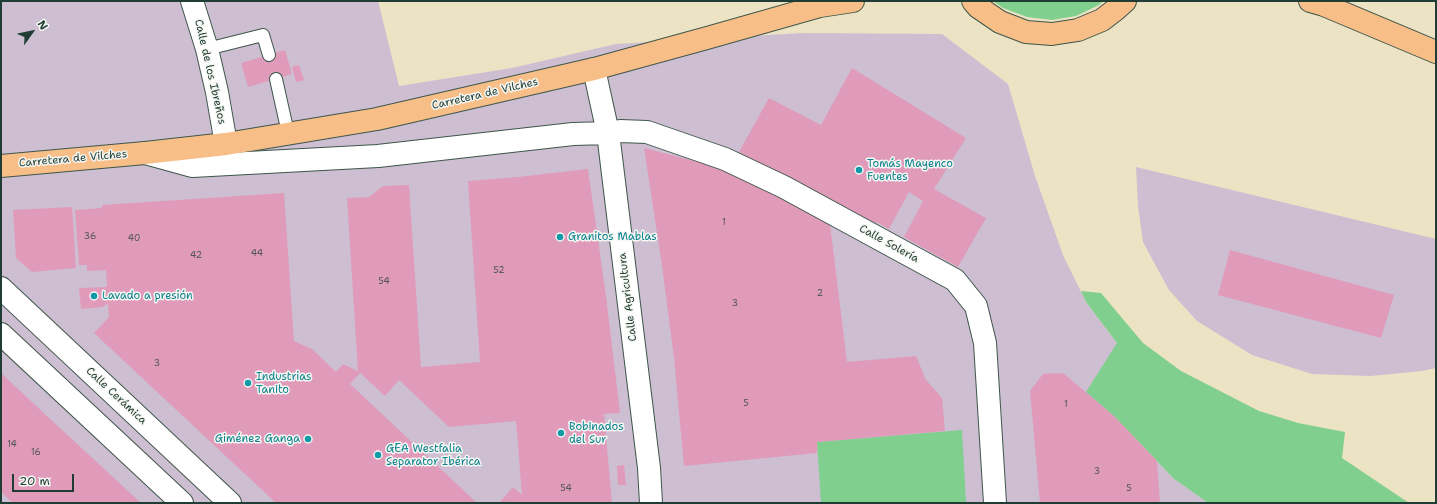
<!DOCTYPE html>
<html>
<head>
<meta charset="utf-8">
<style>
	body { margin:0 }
	#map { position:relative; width:1437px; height:504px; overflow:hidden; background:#ebe3c4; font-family:"Shantell Sans",sans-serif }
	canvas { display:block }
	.frame { position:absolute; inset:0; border:2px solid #1f3d34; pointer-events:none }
	.north { position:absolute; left:12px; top:12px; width:40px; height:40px; -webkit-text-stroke:3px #f6f6f2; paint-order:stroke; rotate:57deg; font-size:11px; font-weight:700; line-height:16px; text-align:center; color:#1f3d34 }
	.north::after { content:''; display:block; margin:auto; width:14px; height:18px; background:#1f3d34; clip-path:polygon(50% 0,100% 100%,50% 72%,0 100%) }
	.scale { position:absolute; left:12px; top:474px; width:62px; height:18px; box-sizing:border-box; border:2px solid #1f3d34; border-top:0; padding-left:5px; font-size:12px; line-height:14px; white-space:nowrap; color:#1f3d34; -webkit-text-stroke:3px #f6f6f2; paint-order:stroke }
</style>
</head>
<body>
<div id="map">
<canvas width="1437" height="504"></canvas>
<div class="frame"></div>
<div class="north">N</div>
<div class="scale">20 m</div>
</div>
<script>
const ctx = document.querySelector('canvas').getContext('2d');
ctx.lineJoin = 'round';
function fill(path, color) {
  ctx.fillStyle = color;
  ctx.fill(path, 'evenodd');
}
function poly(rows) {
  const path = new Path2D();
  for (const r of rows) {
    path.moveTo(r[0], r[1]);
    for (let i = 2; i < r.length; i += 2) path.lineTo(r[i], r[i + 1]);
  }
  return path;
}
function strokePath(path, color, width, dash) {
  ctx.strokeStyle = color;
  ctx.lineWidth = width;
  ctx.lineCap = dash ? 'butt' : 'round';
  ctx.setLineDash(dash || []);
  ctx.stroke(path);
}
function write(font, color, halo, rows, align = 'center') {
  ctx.font = font + ' "Shantell Sans",sans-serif';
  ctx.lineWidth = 3;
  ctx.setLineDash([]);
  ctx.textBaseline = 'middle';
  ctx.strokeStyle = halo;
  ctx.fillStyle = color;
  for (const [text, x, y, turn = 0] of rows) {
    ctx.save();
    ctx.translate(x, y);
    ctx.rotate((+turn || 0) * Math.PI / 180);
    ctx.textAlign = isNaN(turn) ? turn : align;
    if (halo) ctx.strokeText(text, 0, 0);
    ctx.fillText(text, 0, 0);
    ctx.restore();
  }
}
fill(poly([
	[1,1,378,1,399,86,512,68,616,44,802,33,942,34,1008,84,1035,176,1063,255,1086,302,1117,343,1115,417,1173,478,1208,503,1,503],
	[1136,167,1436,239,1436,368,1422,371,1370,376,1312,374,1252,355,1197,321,1169,290,1143,242,1138,206]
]), '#cdbed2');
fill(poly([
	[993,1,1103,1,1099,5,1076,16,1052,20,1027,17,1003,8],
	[1081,291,1101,293,1143,343,1181,371,1259,411,1298,423,1345,432,1342,458,1409,503,1208,503,1173,478,1115,417,1086,392,1117,343,1086,302],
	[962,430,966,503,821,503,817,442]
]), '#81cf8e');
fill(poly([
	[285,50,292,74,248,87,241,63],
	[299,65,304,80,296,82,292,67],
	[852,68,966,138,934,189,986,218,958,267,904,237,923,201,909,192,889,229,877,222,874,227,739,152,769,98,821,125],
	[644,148,726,169,790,201,830,224,847,362,916,356,926,380,942,398,945,431,817,442,817,453,684,466,674,358,662,266],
	[588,169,606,296,620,413,604,414,612,503,499,503,513,487,522,495,516,421,449,427,399,380,385,396,360,373,350,384,477,503,276,503,94,333,109,317,108,303,103,307,81,309,79,288,107,287,106,270,87,271,87,265,79,265,75,210,102,208,102,205,284,193,294,341,312,349,336,372,343,364,358,371,347,198,369,197,383,186,409,185,421,367,480,362,468,181,518,177],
	[72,207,76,268,32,272,16,258,13,210],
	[1230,250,1394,295,1381,338,1218,295],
	[1,373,48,417,141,503,13,503,1,492],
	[1063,373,1115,417,1157,461,1160,503,1040,503,1030,391,1043,374],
	[624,465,626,485,618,485,617,466]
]), '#e09bba');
const service = poly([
	[207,49,263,35,269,55],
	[276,79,288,133]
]);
const minor = poly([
	[192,1,207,49,217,92,226,144],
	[594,69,608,133,649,468,651,503],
	[145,153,192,166,378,156,573,134,608,133,620,131,647,132,725,159,784,187,955,280,976,306,985,343,995,503],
	[1,288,230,503],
	[1,334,182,503]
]);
const primary = poly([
	[973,1,978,7,1000,22,1026,32,1052,34,1078,30,1102,20,1115,10,1125,1],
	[1,166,145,153,226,144,377,119,594,69,707,38,820,6,853,1]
]);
const motorway = poly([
	[1310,1,1324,5,1436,52]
]);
strokePath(service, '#3e564a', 14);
strokePath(minor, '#3e564a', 24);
strokePath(primary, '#3e564a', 24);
strokePath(motorway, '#3e564a', 24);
strokePath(service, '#fff', 12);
strokePath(minor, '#fff', 22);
strokePath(primary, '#f7be88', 22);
strokePath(motorway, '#f7be88', 22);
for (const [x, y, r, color] of [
	[859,170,4,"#0f9aa8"],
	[560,237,4,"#0f9aa8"],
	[94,296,4,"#0f9aa8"],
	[248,383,4,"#0f9aa8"],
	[561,433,4,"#0f9aa8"],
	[308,439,4,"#0f9aa8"],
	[378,455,4,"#0f9aa8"]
]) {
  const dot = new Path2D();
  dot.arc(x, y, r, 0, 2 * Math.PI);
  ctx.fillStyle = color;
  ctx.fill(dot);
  strokePath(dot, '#f6f6f2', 1.5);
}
write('9px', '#4f5456', null, [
	["1",724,223],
	["36",90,237],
	["40",134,239],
	["44",257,254],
	["42",196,256],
	["52",499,271],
	["54",384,282],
	["2",820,294],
	["3",735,304],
	["3",157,364],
	["5",746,404],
	["1",1066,405],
	["14",12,445],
	["16",36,453],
	["3",1097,472],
	["54",566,489],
	["5",1129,489]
]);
write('11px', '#1f3d34', '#f6f6f2', [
	["Calle de los Ibreños",210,72,77],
	["Carretera de Vilches",485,94,-13],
	["Carretera de Vilches",73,159,-5],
	["Calle Solería",889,244,29],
	["Calle Agricultura",628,297,-97],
	["Calle Cerámica",116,396,43]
]);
write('11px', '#0d838f', '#f6f6f2', [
	["Tomás Mayenco",867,164],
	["Fuentes",867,177],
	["Granitos Mablas",568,237],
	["Lavado a presión",102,296],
	["Industrias",256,377],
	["Tanito",256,390],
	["Bobinados",569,427],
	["del Sur",569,440],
	["Giménez Ganga",300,439,"right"],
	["GEA Westfalia",386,449],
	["Separator Ibérica",386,462]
], 'left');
</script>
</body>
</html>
